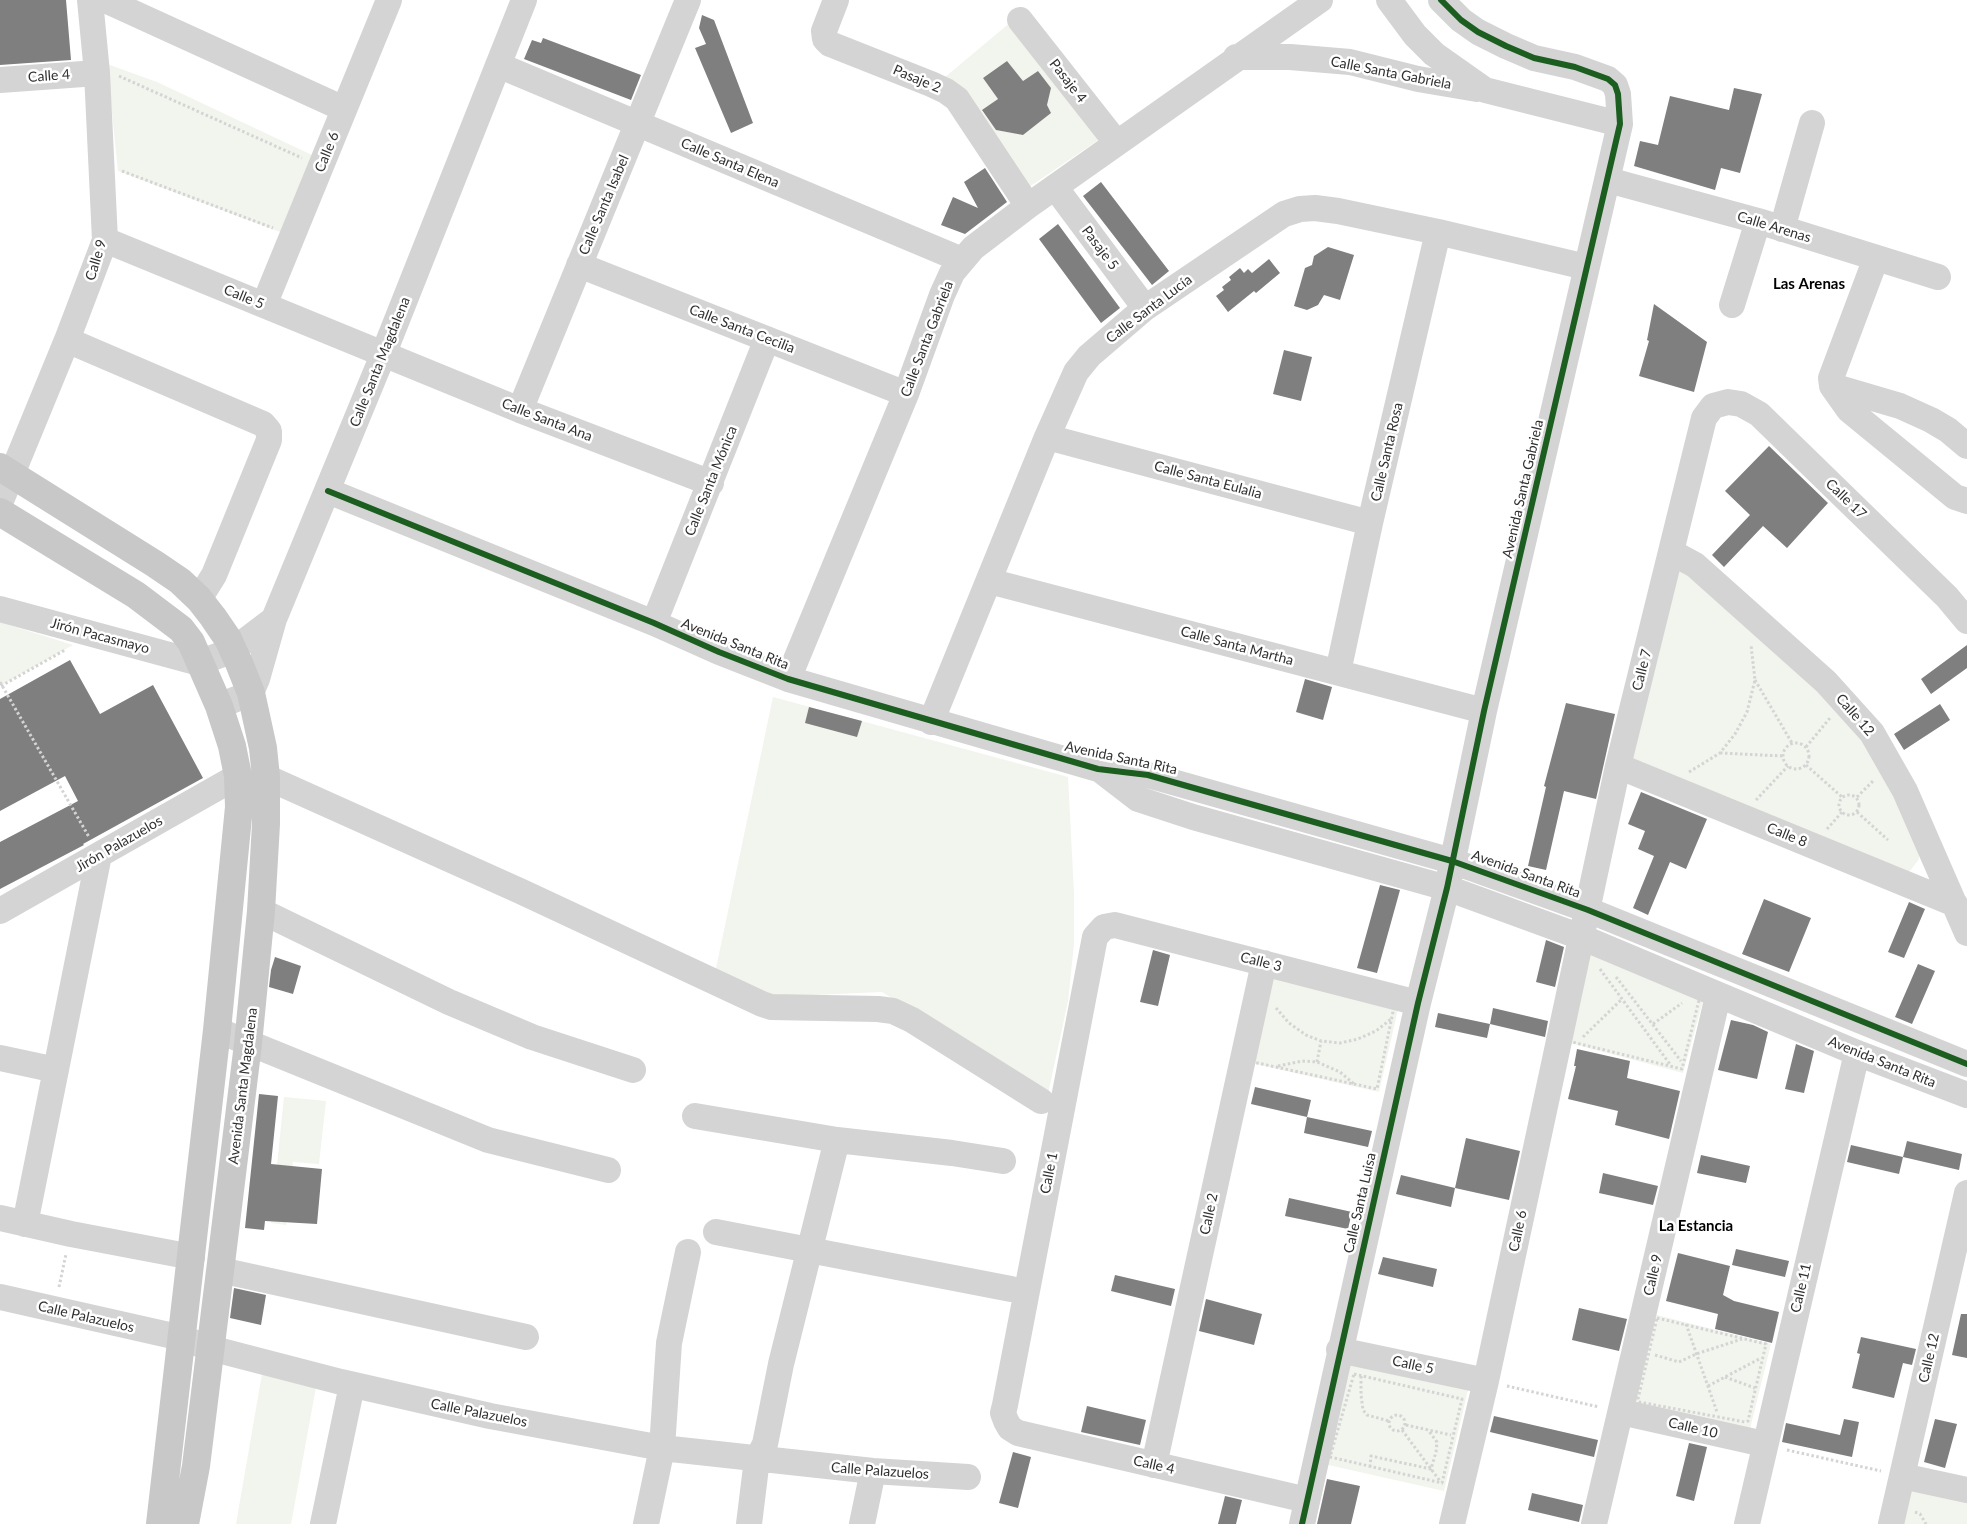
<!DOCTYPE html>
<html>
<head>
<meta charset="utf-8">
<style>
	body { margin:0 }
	canvas { display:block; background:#fff }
</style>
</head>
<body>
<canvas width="1967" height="1524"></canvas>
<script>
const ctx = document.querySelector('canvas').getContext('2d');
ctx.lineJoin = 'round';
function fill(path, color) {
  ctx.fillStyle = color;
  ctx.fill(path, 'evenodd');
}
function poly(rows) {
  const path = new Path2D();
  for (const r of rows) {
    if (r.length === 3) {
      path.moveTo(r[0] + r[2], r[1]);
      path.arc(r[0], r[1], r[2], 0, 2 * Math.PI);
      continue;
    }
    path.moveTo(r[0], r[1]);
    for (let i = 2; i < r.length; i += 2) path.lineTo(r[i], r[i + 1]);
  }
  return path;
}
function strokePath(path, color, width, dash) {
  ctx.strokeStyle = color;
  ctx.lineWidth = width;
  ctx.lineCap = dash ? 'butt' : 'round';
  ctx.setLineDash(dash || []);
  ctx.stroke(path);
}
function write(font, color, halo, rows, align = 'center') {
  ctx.font = font + ' Lato,sans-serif';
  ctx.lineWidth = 5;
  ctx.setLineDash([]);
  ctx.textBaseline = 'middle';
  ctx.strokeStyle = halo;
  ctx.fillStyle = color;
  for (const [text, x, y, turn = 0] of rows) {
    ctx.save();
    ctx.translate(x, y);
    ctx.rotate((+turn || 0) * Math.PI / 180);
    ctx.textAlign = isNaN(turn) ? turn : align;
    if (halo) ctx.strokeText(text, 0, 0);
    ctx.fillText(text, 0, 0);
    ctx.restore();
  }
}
fill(poly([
	[1012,21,1103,137,1029,187,944,78],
	[1007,61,1023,81,1038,71,1051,88,1047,105,1051,113,1023,135,996,130,982,111,998,99,983,78],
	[107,64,157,82,312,155,280,232,118,171],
	[1680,569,1799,671,1863,739,1920,848,1919,859,1910,871,1899,875,1635,763,1628,751,1669,574],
	[0,622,73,645,0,686],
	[773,697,1068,777,1074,893,1074,944,1068,1001,1048,1094,882,992,765,997,715,973],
	[1588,950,1703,1001,1683,1073,1566,1042],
	[1269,974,1399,1005,1379,1092,1251,1063],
	[284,1097,326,1101,319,1164,293,1162,286,1225,271,1223],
	[1653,1314,1771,1344,1750,1429,1634,1404],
	[1350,1360,1468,1390,1444,1491,1324,1464],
	[262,1374,316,1387,291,1524,236,1524],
	[1907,1488,1967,1499,1967,1524,1898,1524]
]), '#f2f5ed');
fill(poly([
	[0,0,66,0,71,60,0,65],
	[702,15,714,20,753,123,731,133,695,48,706,44,699,28],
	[543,38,641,75,631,100,524,59,532,40,541,43],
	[1007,61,1023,81,1038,71,1051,88,1047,105,1051,113,1023,135,996,130,982,110,998,99,983,78],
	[1734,88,1762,94,1740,173,1721,168,1715,190,1634,166,1640,141,1658,145,1670,96,1729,110],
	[985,168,1007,202,965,234,941,225,953,197,978,208,964,182],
	[1101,182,1169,271,1152,285,1083,196],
	[1058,224,1120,308,1101,323,1039,239],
	[1328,247,1354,255,1340,300,1324,295,1318,305,1307,310,1294,306,1305,268,1312,265,1314,256],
	[1269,259,1280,273,1256,293,1254,291,1228,312,1216,296,1224,290,1222,287,1231,280,1229,277,1240,268,1244,273,1248,269,1252,273],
	[1654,304,1707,342,1694,392,1639,376,1649,341,1647,340],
	[1284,350,1312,357,1301,401,1273,394],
	[1769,446,1828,503,1787,548,1763,526,1724,567,1712,555,1750,515,1725,491],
	[1967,645,1967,668,1931,694,1921,679],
	[70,660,100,714,153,685,203,778,83,844,84,845,0,889,0,842,78,801,65,776,0,811,0,699],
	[1305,679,1332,687,1323,720,1296,712],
	[1566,703,1615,714,1596,799,1564,791,1546,870,1528,866,1546,787,1544,786],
	[1940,704,1950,720,1904,750,1894,734],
	[809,707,862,721,857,737,805,723],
	[1641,792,1707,819,1686,869,1670,862,1648,915,1633,908,1654,856,1638,849,1645,831,1628,824],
	[1380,885,1400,890,1377,973,1357,968],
	[1764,899,1811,918,1789,972,1742,954],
	[1909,902,1925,909,1904,958,1888,952],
	[1546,940,1564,947,1555,987,1536,982],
	[1153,950,1170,955,1158,1006,1140,1002],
	[275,957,301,966,293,994,269,987,271,970],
	[1918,964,1935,971,1912,1024,1895,1017],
	[1493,1008,1548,1021,1545,1037,1490,1024],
	[1438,1013,1490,1024,1487,1038,1435,1027],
	[1731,1020,1753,1025,1768,1032,1757,1079,1718,1070],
	[1796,1044,1814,1051,1804,1093,1785,1089],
	[1577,1049,1630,1061,1627,1078,1680,1091,1669,1139,1615,1125,1618,1111,1568,1099,1576,1066,1574,1066],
	[1255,1087,1311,1100,1307,1117,1251,1104],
	[259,1094,278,1096,271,1164,322,1169,317,1224,265,1221,264,1230,245,1228],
	[1307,1117,1372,1131,1368,1147,1304,1133],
	[1466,1138,1520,1151,1509,1200,1455,1188],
	[1907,1141,1962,1154,1959,1170,1903,1157],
	[1851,1145,1903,1157,1899,1174,1847,1162],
	[1701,1155,1750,1166,1746,1183,1697,1173],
	[1603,1173,1658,1186,1653,1205,1599,1193],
	[1401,1175,1455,1188,1451,1207,1396,1194],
	[1289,1198,1352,1212,1348,1229,1285,1216],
	[1736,1249,1789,1261,1785,1277,1732,1265],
	[1678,1253,1730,1266,1723,1295,1734,1301,1779,1312,1772,1343,1715,1329,1718,1314,1666,1301],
	[1383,1257,1437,1269,1433,1287,1378,1274],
	[1115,1275,1175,1289,1171,1306,1111,1291],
	[234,1288,266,1295,261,1325,230,1318],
	[1206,1299,1262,1314,1254,1345,1199,1331],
	[1579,1308,1627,1319,1619,1351,1572,1340],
	[1961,1314,1967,1314,1967,1358,1952,1355],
	[1861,1337,1916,1349,1912,1365,1903,1363,1894,1398,1852,1388,1860,1354,1857,1353],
	[1087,1406,1146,1420,1140,1445,1081,1432],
	[1494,1416,1598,1440,1594,1457,1490,1432],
	[1844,1419,1859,1422,1852,1457,1782,1442,1786,1423,1840,1435],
	[1935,1419,1957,1424,1945,1468,1924,1462],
	[1689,1443,1707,1447,1694,1501,1676,1496],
	[1013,1452,1031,1457,1018,1508,999,1503],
	[1327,1479,1360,1486,1351,1524,1317,1524],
	[1532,1493,1583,1505,1579,1522,1528,1510],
	[1225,1496,1242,1500,1236,1524,1218,1524]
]), '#7f7f7f');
strokePath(poly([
	[119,76,302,158],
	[122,171,273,228],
	[1755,680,1792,743],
	[0,682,89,837],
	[1,686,65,650],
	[1796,756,13],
	[1806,747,1830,718],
	[1720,753,1783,756],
	[1806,765,1842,797],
	[1689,772,1720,753,1735,734,1747,712,1755,680,1751,645],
	[1849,805,10],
	[1857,797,1874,780],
	[1756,800,1788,766],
	[1857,812,1888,840],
	[1827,829,1842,812],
	[1589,950,1595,950,1697,992,1699,1000,1682,1069,1568,1041,1585,956,1589,950],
	[1600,969,1672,1067],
	[1273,975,1394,1007,1377,1089,1253,1062,1270,976,1273,975],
	[1616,977,1681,1061],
	[1276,1008,1289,1023,1306,1035,1321,1041,1340,1043,1358,1039,1376,1031,1391,1019],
	[1653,1024,1682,1003],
	[1583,1037,1622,999],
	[1317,1062,1321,1041],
	[1278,1066,1302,1061,1317,1062,1340,1072,1354,1084],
	[59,1287,66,1254],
	[1657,1318,1766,1344,1748,1421,1745,1422,1639,1402,1638,1399,1657,1318],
	[1686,1324,1717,1412],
	[1655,1355,1679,1362,1696,1354,1742,1339],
	[1354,1374,1462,1399,1442,1483,1330,1457,1354,1374],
	[1361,1376,1361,1395,1363,1410,1367,1415,1389,1421],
	[1725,1377,1755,1388],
	[1507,1386,1599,1407],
	[1708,1386,1761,1358],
	[1397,1423,8],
	[1406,1425,1451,1435],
	[1402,1430,1440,1481],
	[1787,1450,1881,1471],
	[1370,1467,1371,1456,1431,1469,1436,1452,1437,1442,1428,1430],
	[1915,1512,1920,1514,1926,1524]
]), '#d4d4d4', 3, [2.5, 2.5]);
strokePath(poly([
	[105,0,344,109],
	[836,0,824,31,825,39,830,44,931,84,946,91,957,99,1028,206],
	[1389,0,1415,35,1434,54,1485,90,1620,124],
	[1020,20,1116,142],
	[1236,57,1290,57,1350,62,1418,79,1477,89],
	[498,65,962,260],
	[0,80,97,73],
	[1608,180,1758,221,1938,277],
	[1055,187,1145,308],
	[1782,229,1812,123],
	[105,240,520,410,711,483],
	[1876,258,1831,378,1832,386,1849,410,1955,497,1967,501],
	[579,265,906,394],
	[264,305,389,0],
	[1732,305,1758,221],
	[67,340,263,424,269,431,269,440,214,575,199,599],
	[1832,386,1900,406,1931,420,1948,430,1967,446],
	[520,410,688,0],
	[1047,437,1370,523],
	[328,491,654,623,719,652,788,679,1098,769,1148,775,1452,861,1588,910,1967,1064],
	[0,503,67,340,105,240,97,73,90,0],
	[1671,552,1695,565,1826,682,1872,733,1905,791,1967,933],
	[989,581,1484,711],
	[0,609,199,663,233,650,274,619],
	[654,623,767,339],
	[1338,672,1370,523,1438,232],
	[788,679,906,394,942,295,952,273,973,248,1028,206,1320,0],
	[219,706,251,693,257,679,274,619,383,355,524,0],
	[931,722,1047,437,1076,372,1089,356,1145,308,1284,214,1300,209,1315,208,1338,211,1438,232,1586,267],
	[1618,766,1955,904],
	[1099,769,1138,799,1193,817,1447,888,1581,937,1857,1053,1967,1095],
	[266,777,520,891,762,1004,771,1007,878,1009,893,1011,912,1020,1041,1101],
	[0,911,238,776],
	[261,911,449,1002,532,1037,633,1070],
	[217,1030,488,1140,608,1170],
	[0,1058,56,1070],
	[695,1116,837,1140],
	[0,1218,71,1234,192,1257],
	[25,1224,99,855],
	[716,1232,1011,1289],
	[220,1270,526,1337],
	[0,1297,182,1338,210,1348,341,1382,490,1416,662,1448,873,1471,968,1477],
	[1339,1350,1486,1381],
	[1621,1412,1764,1444],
	[1154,1465,1264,963],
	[1902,1476,1967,1490],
	[1307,1500,1018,1433,1010,1428,1006,1421,1003,1413,1005,1405,1095,937,1104,927,1115,925,1418,1003],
	[323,1524,352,1385],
	[646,1524,662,1448,669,1343,688,1252],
	[749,1524,757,1459,765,1444,781,1364,837,1140,952,1153,1003,1161],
	[862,1524,873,1471],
	[1302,1524,1418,1003,1447,888,1484,711,1620,124,1618,94,1615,85,1608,79,1575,67,1534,58,1506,46,1478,32,1461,20,1441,0],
	[1452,1524,1486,1381,1618,766,1704,418,1713,406,1728,402,1741,404,1759,414,1947,597,1967,621],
	[1594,1524,1718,996],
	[1747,1524,1857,1053],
	[1891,1524,1967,1193]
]), '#d4d4d4', 26);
strokePath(poly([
	[0,467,155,564,180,581,199,599,213,617,228,639,239,663,251,693,263,748,266,777,266,824,261,911,248,1044,196,1466,185,1524],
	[0,512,136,595,181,629,191,642,219,706,232,746,238,776,239,807,217,1030,160,1524]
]), '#c8c8c8', 28);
strokePath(poly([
	[328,491,654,623,719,652,788,679,1098,769,1148,775,1452,861,1588,910,1967,1064],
	[1302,1524,1418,1003,1447,888,1484,711,1620,124,1618,94,1615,85,1608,79,1575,67,1534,58,1506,46,1478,32,1461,20,1441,0]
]), '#1b5e20', 6);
write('14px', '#303030', '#fff', [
	["Calle Santa Gabriela",1391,73,11],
	["Calle 4",49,76,-4],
	["Pasaje 2",917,79,23],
	["Pasaje 4",1068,81,52],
	["Calle 6",327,152,-68],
	["Calle Santa Elena",730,163,23],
	["Calle Santa Isabel",604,205,-67],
	["Calle Arenas",1774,227,17],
	["Pasaje 5",1100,248,53],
	["Calle 9",96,260,-73],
	["Calle 5",244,297,22],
	["Calle Santa Lucía",1149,309,-37],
	["Calle Santa Cecilia",742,329,21],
	["Calle Santa Gabriela",927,339,-69],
	["Calle Santa Magdalena",380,362,-68],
	["Calle Santa Ana",547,420,21],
	["Calle Santa Rosa",1387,452,-77],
	["Calle Santa Eulalia",1208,480,15],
	["Calle Santa Mónica",711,481,-68],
	["Avenida Santa Gabriela",1523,489,-77],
	["Calle 17",1846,499,44],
	["Jirón Pacasmayo",100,636,15],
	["Avenida Santa Rita",735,644,22],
	["Calle Santa Martha",1237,646,15],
	["Calle 7",1642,670,-76],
	["Calle 12",1855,715,49],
	["Avenida Santa Rita",1121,758,12],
	["Calle 8",1787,835,22],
	["Jirón Palazuelos",119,844,-30],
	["Avenida Santa Rita",1526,874,20],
	["Calle 3",1261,962,14],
	["Avenida Santa Rita",1882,1062,22],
	["Avenida Santa Magdalena",243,1086,-83],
	["Calle 1",1049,1173,-79],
	["Calle Santa Luisa",1360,1203,-77],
	["Calle 2",1209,1214,-78],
	["Calle 6",1518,1231,-78],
	["Calle 9",1653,1275,-77],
	["Calle 11",1801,1288,-77],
	["Calle Palazuelos",86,1317,13],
	["Calle 12",1929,1358,-77],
	["Calle 5",1413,1365,12],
	["Calle Palazuelos",479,1413,11],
	["Calle 10",1693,1428,13],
	["Calle 4",1154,1465,13],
	["Calle Palazuelos",880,1471,4]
]);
write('bold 15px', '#000', '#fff', [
	["Las Arenas",1809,284],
	["La Estancia",1696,1226]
]);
</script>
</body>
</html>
